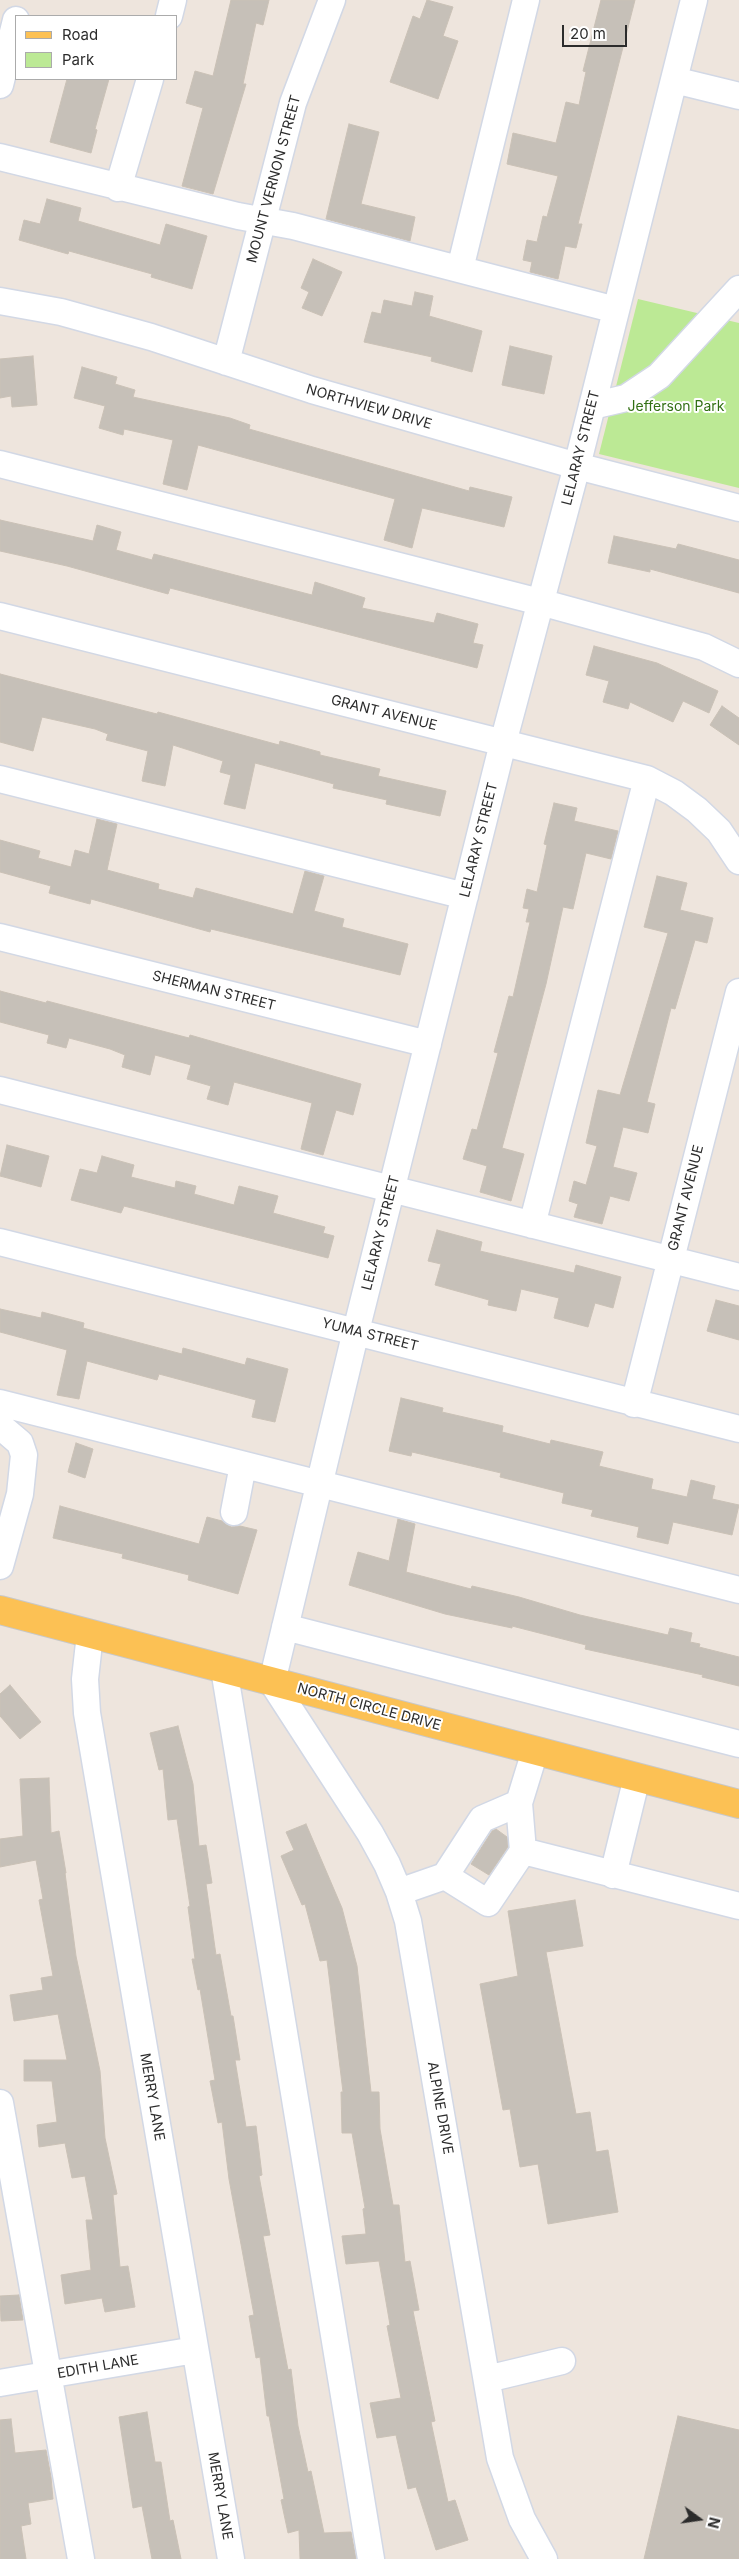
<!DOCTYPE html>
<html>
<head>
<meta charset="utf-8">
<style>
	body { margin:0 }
	#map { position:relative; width:739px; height:2559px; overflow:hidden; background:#eee5dd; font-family:Inter,sans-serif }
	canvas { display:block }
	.legend { position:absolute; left:15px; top:15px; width:162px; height:65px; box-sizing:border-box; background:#fff; border:1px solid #ababab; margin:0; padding:6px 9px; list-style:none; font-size:15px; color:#2c2c2c }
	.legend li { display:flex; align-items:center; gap:10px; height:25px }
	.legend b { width:25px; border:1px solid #ababab }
	.north { position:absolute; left:674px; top:2494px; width:50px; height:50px; -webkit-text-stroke:4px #fff; paint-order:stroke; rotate:104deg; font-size:14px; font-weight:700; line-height:20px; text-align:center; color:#2c2c2c }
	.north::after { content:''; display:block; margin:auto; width:18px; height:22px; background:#2c2c2c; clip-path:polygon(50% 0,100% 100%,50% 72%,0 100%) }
	.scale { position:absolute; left:562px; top:25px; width:65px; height:22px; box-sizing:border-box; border:2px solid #2c2c2c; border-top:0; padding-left:6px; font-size:15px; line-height:18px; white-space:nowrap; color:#2c2c2c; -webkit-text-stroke:4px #fff; paint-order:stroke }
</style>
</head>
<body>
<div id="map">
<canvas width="739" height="2559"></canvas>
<ul class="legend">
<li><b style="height:6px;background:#fcc154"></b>Road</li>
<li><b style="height:14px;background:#bce995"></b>Park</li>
</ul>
<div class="north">N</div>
<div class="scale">20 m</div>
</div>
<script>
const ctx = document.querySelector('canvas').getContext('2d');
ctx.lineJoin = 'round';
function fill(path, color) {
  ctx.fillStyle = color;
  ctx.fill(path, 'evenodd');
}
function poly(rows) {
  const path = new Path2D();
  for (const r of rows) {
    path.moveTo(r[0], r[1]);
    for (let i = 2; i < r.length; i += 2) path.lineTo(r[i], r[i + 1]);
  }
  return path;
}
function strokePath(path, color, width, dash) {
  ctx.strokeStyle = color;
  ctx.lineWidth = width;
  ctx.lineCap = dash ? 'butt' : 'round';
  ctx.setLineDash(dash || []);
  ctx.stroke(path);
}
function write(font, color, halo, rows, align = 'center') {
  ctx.font = font + ' Inter,sans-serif';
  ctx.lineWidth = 4;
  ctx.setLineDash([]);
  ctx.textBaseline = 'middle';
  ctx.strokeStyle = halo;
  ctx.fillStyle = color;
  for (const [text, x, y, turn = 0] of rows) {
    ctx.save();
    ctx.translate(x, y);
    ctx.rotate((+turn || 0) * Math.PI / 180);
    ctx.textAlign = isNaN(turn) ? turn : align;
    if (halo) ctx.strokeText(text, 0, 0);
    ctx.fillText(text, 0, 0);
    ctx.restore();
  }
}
fill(poly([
	[638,299,739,323,739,488,599,454]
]), '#bce995');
const building = poly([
	[231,0,269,0,263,25,256,23,243,84,246,84,213,194,182,186,203,108,186,103,195,71,213,76,231,0],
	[427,0,453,7,443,36,458,41,438,99,390,82,413,16,420,19,427,0],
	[601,0,635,0,578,224,582,224,576,248,565,246,558,279,530,272,532,262,523,260,527,240,537,242,543,216,547,217,558,176,507,164,513,133,556,143,566,102,579,105,586,72,583,71,601,0],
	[67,79,109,79,95,129,97,130,91,153,50,142,67,79],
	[349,124,379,132,361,204,415,217,410,241,326,219,349,124],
	[47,199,81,208,78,221,160,245,166,224,207,236,192,289,151,277,152,274,69,251,68,254,19,240,24,220,40,224,47,199],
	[313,259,342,272,322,316,302,308,309,292,301,288,313,259],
	[415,292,433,296,429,316,482,331,472,372,431,361,432,357,364,342,372,312,381,314,384,300,412,306,415,292],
	[510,346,552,356,544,394,502,385,510,346],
	[33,356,37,405,12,407,11,396,0,398,0,359,33,356],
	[82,367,117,377,115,384,135,390,133,397,230,418,250,425,249,429,469,491,470,487,512,497,504,527,422,508,412,548,384,540,395,499,198,445,187,490,163,484,173,440,124,429,123,435,99,428,105,406,74,398,82,367],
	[0,520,93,541,97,525,121,532,116,550,152,560,154,554,312,595,315,582,365,598,362,608,434,623,437,613,478,624,473,643,483,645,477,668,170,588,168,594,67,566,0,551,0,520],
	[614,536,676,549,678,544,739,560,739,593,650,569,650,572,608,563,614,536],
	[594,646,657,663,718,691,709,713,683,701,673,722,630,702,628,709,603,702,609,681,586,675,594,646],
	[0,674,157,714,158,712,279,745,280,741,320,752,320,755,380,769,378,776,446,791,440,816,386,804,387,800,333,788,334,784,255,763,245,809,224,804,231,775,220,772,223,761,173,745,165,786,142,781,148,751,106,740,108,734,95,729,42,717,33,751,0,742,0,674],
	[722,706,739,718,739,745,710,725,722,706],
	[554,803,577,808,574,821,618,831,611,859,586,853,573,909,563,907,546,984,502,1148,524,1154,511,1201,480,1192,487,1166,463,1159,472,1129,477,1130,498,1053,494,1052,509,996,513,997,530,922,526,922,529,909,523,908,527,889,537,892,547,845,544,844,554,803],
	[97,819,117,824,107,870,159,884,158,889,193,898,196,888,293,914,305,871,324,876,314,911,344,919,342,927,408,944,400,975,211,929,210,932,91,899,90,904,49,893,51,886,0,872,0,840,40,851,38,858,71,867,75,850,89,854,97,819],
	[657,876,687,883,680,910,713,918,707,943,695,940,675,1009,671,1008,647,1102,655,1104,648,1133,623,1127,613,1167,637,1173,629,1201,610,1196,602,1224,574,1217,578,1204,569,1201,574,1181,586,1185,597,1146,586,1143,598,1090,620,1095,668,933,644,927,657,876],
	[0,991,46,1003,47,1001,189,1038,190,1035,361,1084,353,1115,336,1110,323,1155,301,1149,312,1103,234,1082,228,1105,207,1099,211,1086,187,1079,191,1065,155,1055,150,1075,122,1067,125,1055,110,1049,69,1038,66,1048,47,1043,49,1035,0,1022,0,991],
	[7,1145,49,1156,41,1187,0,1176,7,1145],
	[102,1156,134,1165,131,1177,175,1188,176,1181,196,1186,194,1194,234,1205,239,1186,278,1196,273,1213,325,1227,323,1233,334,1236,328,1258,124,1206,121,1213,71,1200,80,1169,97,1173,102,1156],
	[437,1230,482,1242,480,1251,574,1273,576,1265,621,1277,613,1308,595,1303,588,1327,554,1318,559,1298,521,1289,516,1311,488,1305,489,1300,435,1285,441,1264,428,1261,437,1230],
	[716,1300,739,1306,739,1340,707,1331,716,1300],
	[0,1309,41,1318,42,1312,84,1323,83,1328,182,1354,183,1348,245,1365,247,1358,288,1369,275,1422,252,1417,256,1400,159,1374,157,1380,87,1361,79,1399,57,1395,67,1350,0,1332,0,1309],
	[401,1398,443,1408,442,1412,503,1426,502,1432,550,1444,551,1440,603,1452,599,1466,653,1479,651,1489,687,1497,691,1480,715,1486,712,1499,739,1505,732,1535,673,1522,668,1544,637,1537,639,1527,591,1516,593,1510,562,1503,564,1493,500,1477,501,1473,412,1452,411,1456,389,1451,401,1398],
	[76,1443,93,1449,85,1478,68,1472,76,1443],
	[60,1506,199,1544,207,1517,222,1521,231,1527,240,1526,257,1530,238,1594,188,1580,189,1575,122,1558,123,1554,53,1538,60,1506],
	[398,1519,415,1524,406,1572,471,1589,472,1586,519,1597,580,1615,668,1635,670,1628,692,1633,690,1642,700,1644,699,1647,739,1657,739,1686,702,1677,703,1675,585,1649,586,1645,512,1626,512,1628,445,1614,349,1585,358,1552,389,1561,398,1519],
	[10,1685,41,1722,20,1739,0,1716,0,1694,10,1685],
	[178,1726,193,1784,199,1846,206,1845,212,1883,206,1884,216,1955,220,1954,231,2016,233,2016,240,2060,235,2060,246,2127,256,2126,262,2175,259,2176,270,2235,263,2236,288,2370,291,2369,298,2426,308,2472,311,2471,324,2533,351,2532,356,2559,300,2559,299,2530,288,2533,281,2500,284,2499,269,2416,267,2416,260,2357,256,2358,249,2316,254,2315,229,2179,222,2122,218,2123,210,2081,215,2080,200,1989,198,1990,192,1959,195,1959,188,1907,190,1906,177,1819,168,1820,163,1769,159,1770,150,1733,178,1726],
	[49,1778,51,1833,59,1831,66,1873,65,1873,76,1956,100,2071,105,2138,117,2194,113,2195,120,2267,128,2266,135,2307,105,2312,102,2298,65,2304,61,2275,91,2270,86,2220,93,2220,85,2176,72,2178,65,2143,39,2147,37,2125,57,2122,52,2081,24,2081,24,2060,67,2060,58,2014,14,2021,10,1995,43,1990,41,1978,53,1976,39,1900,43,1899,36,1860,0,1867,0,1839,23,1836,20,1779,49,1778],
	[306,1824,342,1908,357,1966,371,2092,379,2092,380,2129,393,2205,399,2205,405,2262,410,2261,419,2310,413,2311,435,2421,431,2422,448,2502,455,2500,468,2540,436,2550,416,2487,408,2489,396,2435,377,2438,370,2403,401,2398,387,2326,390,2325,379,2261,346,2264,342,2236,366,2234,363,2209,365,2208,352,2133,342,2133,341,2092,343,2092,327,1960,320,1961,305,1904,302,1905,281,1856,294,1850,286,1832,306,1824],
	[496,1829,507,1837,508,1847,489,1875,471,1864,492,1831,496,1829],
	[575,1900,583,1946,546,1952,576,2114,590,2112,596,2152,608,2150,618,2212,548,2224,538,2164,520,2167,510,2109,503,2110,480,1984,518,1976,508,1911,575,1900],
	[19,2295,23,2320,1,2321,0,2296,19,2295],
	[147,2412,155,2462,161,2462,170,2521,173,2520,181,2559,152,2559,142,2506,133,2508,119,2417,147,2412],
	[678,2416,739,2430,739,2559,644,2559,678,2416],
	[11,2419,15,2453,46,2450,51,2477,53,2499,28,2503,31,2524,21,2526,26,2559,0,2559,0,2420,11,2419]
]);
fill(building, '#c6c0b8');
strokePath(building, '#cac1b6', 1);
const minor = poly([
	[169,16,173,0],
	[674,80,739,96],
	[0,85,16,20],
	[0,157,238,216,293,226,616,310],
	[118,188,150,79],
	[460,269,526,0],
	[0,301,61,312,151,337,312,390,577,466,739,508],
	[226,362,293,103,332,0],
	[592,406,626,398,659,376,739,289],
	[0,464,540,602,704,647,739,664],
	[0,616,647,779,674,793,697,810,719,831,739,861],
	[0,779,465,896],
	[0,937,428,1044],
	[0,1090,739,1277],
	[532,1225,647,779],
	[0,1242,739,1429],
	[0,1403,739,1590],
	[634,1404,739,992],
	[0,1426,20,1443,24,1455,20,1494,0,1566],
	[234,1512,243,1465],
	[285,1627,739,1744],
	[90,1634,85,1679,87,1713,231,2559],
	[224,1669,371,2559],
	[535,1751,519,1803,523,1851,739,1906],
	[613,1875,637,1777],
	[445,1876,488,1903,523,1851],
	[399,1892,445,1876,482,1819,519,1803],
	[0,2103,81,2559],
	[487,2379,562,2361],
	[0,2383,195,2350],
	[544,2559,522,2519,500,2458,408,1921,399,1892,387,1864,370,1833,272,1682,356,1331,503,743,577,466,694,0]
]);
const major = poly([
	[0,1610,739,1804]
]);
strokePath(minor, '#d2d8e5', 29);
strokePath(major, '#c8c8c8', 30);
strokePath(minor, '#fff', 26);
strokePath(major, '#fcc154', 28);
write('14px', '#2c2c2c', '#fff', [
	["MOUNT VERNON STREET",274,179,-75],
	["NORTHVIEW DRIVE",369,407,16],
	["LELARAY STREET",581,448,-76],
	["GRANT AVENUE",384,713,14],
	["LELARAY STREET",479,840,-76],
	["SHERMAN STREET",214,991,14],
	["GRANT AVENUE",686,1198,-76],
	["LELARAY STREET",381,1233,-76],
	["YUMA STREET",370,1335,14],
	["NORTH CIRCLE DRIVE",369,1707,15],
	["MERRY LANE",152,2097,80],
	["ALPINE DRIVE",440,2108,80],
	["EDITH LANE",98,2367,-10],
	["MERRY LANE",220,2496,80]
]);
write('14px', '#327014', '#fff', [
	["Jefferson Park",676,407]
]);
</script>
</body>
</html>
